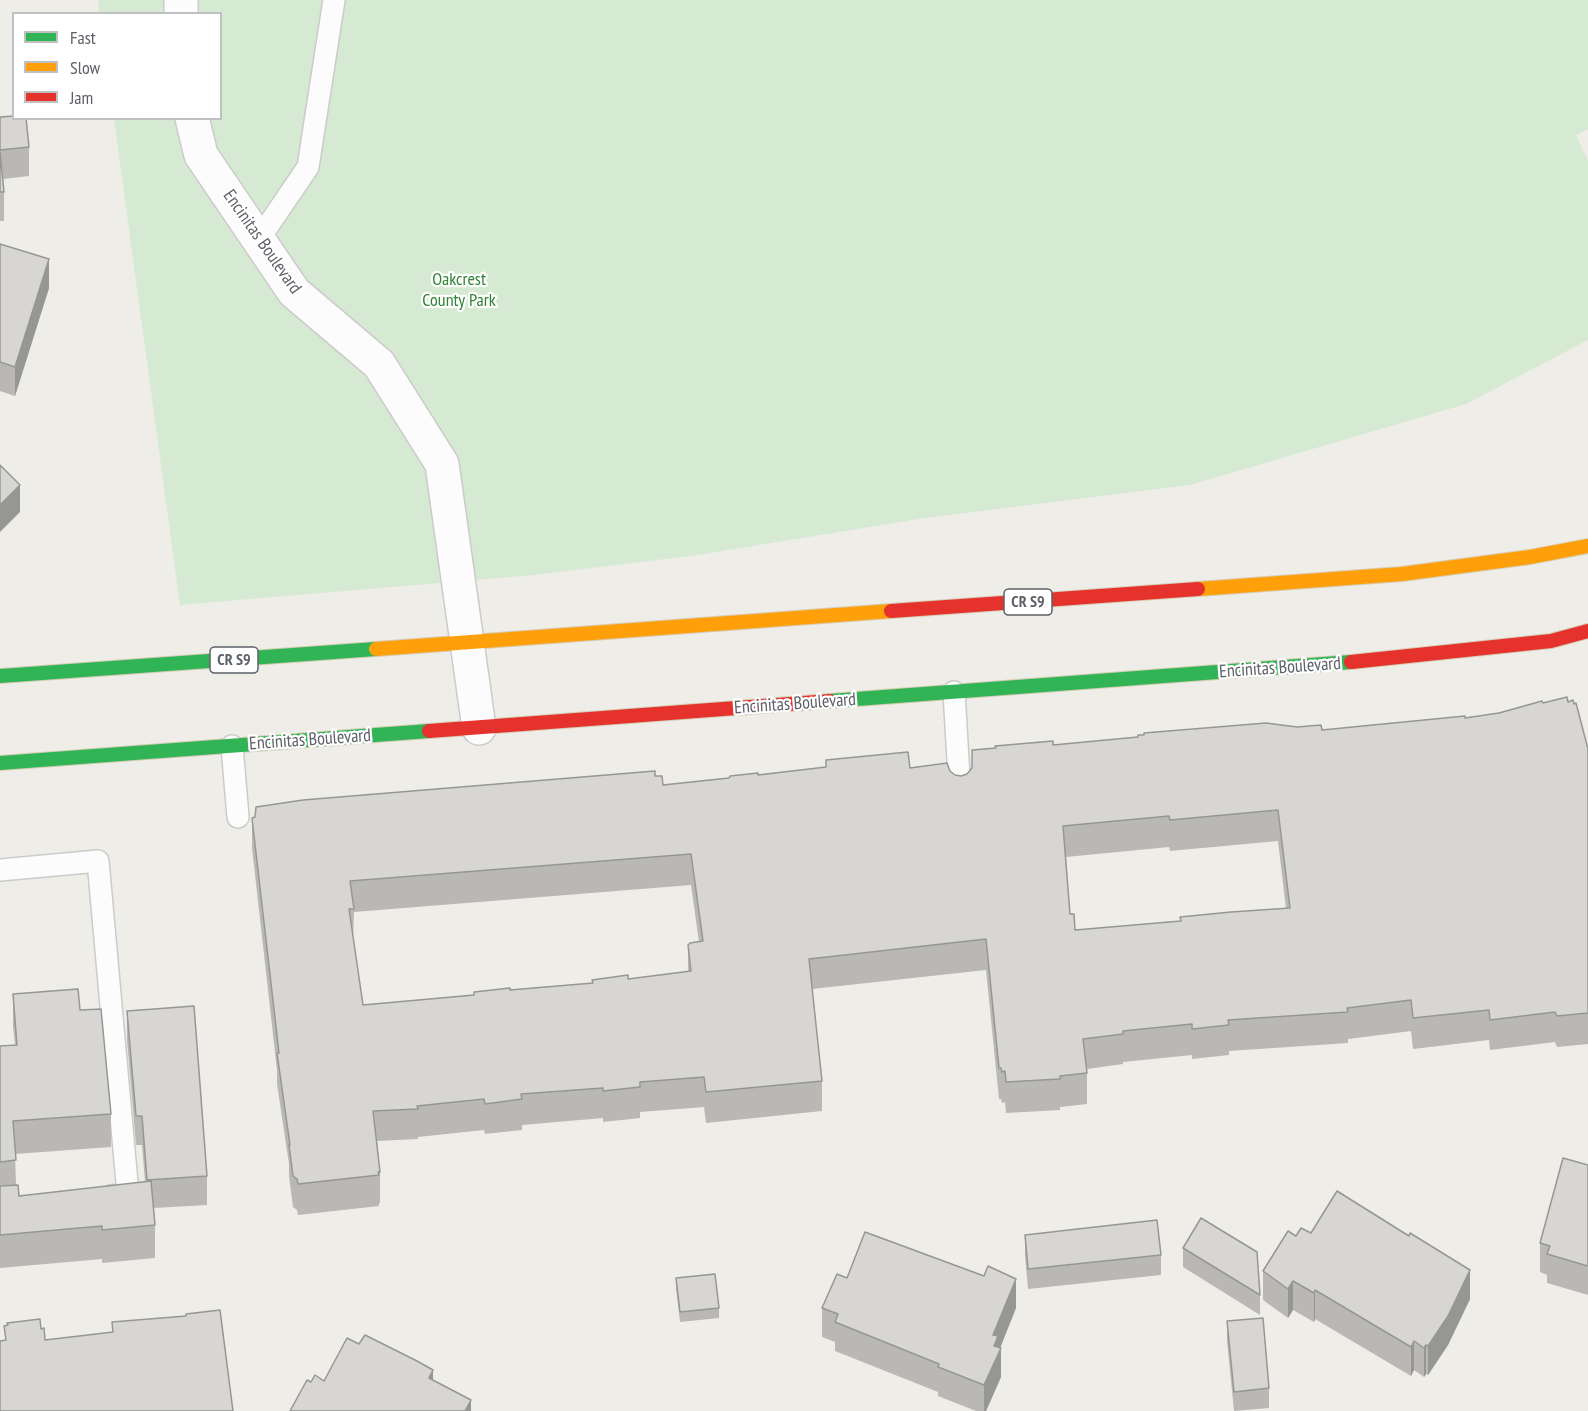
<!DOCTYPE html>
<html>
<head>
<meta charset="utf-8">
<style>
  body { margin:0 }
  #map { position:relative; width:1588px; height:1411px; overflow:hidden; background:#eeede8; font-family:"PT Sans Narrow",sans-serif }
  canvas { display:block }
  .legend { position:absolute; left:12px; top:12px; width:210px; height:108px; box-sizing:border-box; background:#fff; border:2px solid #bec0c2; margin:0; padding:8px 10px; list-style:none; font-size:18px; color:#5d6167 }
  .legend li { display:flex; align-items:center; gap:12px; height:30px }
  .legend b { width:30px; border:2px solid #bec0c2 }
</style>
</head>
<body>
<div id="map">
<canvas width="1588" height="1411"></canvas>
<ul class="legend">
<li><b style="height:8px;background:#30b455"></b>Fast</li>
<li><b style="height:8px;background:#ff9f0a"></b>Slow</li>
<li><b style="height:8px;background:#e5322d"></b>Jam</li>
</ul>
</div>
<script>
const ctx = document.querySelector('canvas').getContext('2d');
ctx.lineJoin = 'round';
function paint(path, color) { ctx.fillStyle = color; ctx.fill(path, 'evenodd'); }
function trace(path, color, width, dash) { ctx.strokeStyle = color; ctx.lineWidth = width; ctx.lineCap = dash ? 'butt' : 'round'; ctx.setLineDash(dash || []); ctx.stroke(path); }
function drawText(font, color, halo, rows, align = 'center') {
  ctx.font = font + ' "PT Sans Narrow",sans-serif'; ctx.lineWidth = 4.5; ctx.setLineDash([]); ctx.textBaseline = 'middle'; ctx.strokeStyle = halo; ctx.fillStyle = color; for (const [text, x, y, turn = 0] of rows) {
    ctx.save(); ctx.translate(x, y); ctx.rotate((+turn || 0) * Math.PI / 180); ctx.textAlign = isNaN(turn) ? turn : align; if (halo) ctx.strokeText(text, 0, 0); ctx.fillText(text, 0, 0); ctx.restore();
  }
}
const green = new Path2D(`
  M 98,0 L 1588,0 L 1588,129 L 1576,135 L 1588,161 L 1588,340 L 1466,404 L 1190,485 L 918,519 L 698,555 L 534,575 L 180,605 L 114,119 L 220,118 L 220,14 L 99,13 Z`);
const lane = new Path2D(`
  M 259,239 L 308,167 L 334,0
  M 954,692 L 960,794
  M 232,746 L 238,817
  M 0,870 L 98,861 L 128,1194 L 111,1196`);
const street = new Path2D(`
  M 181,0 L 181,14
  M 192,118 L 201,155 L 294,292 L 379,364 L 442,464 L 479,728`);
const fast = new Path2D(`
  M 0,676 L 376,649
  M 830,701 L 1351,662
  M 0,763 L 429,731`);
const slow = new Path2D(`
  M 1198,589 L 1402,574 L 1530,557 L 1588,546
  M 376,649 L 891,611`);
const jam = new Path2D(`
  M 891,611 L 1198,589
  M 1351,662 L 1551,641 L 1588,631
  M 429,731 L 830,701`);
const wall = new Path2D(`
  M 0,117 L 29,147 L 29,176 L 3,179 L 4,192 L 4,221 L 0,221 Z
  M 0,244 L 49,288 L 15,396 L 0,391 Z
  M 1568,702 L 1588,749 L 1588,1044 L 1557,1047 L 1555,1042 L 1490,1050 L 1489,1040 L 1413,1049 L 1411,1031 L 1348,1039 L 1348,1043 L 1229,1051 L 1229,1055 L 1192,1059 L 1192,1055 L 1123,1062 L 1123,1064 L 1087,1069 L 1087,1104 L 1060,1107 L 1060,1110 L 1006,1113 L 1005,1102 L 1002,1103 L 1001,1099 L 999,1099 L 986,970 L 812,989 L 822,1081 L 822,1111 L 706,1123 L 704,1107 L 640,1112 L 640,1118 L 603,1122 L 603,1118 L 522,1125 L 522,1130 L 485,1134 L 484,1130 L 418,1137 L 418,1139 L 377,1141 L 380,1172 L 380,1203 L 379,1203 L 379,1206 L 298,1215 L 297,1210 L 293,1207 L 289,1176 L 289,1164 L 277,1084 L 277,1070 L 252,848 L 252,818 L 655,776 L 663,785 L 826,767 L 826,760 L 950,771 L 955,775 L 961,776 L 1053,745 L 1322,730 L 1465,718 L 1499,713 L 1543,703 ZM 1278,841 L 1286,909 L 1180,921 L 1075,930 L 1070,914 L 1066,857 L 1169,847 L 1170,851 ZM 691,885 L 699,942 L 688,945 L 688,972 L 592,983 L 510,990 L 474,995 L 363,1005 L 353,939 L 354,912 Z
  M 13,994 L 80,1010 L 111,1114 L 111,1147 L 15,1154 L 16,1185 L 19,1196 L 145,1182 L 142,1145 L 136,1145 L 127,1040 L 127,1011 L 207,1176 L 207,1205 L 153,1208 L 155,1225 L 155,1258 L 102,1263 L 102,1259 L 0,1268 L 0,1046 L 15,1045 L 13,1027 Z
  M 1588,1165 L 1588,1295 L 1547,1283 L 1547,1275 L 1540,1272 L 1540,1243 Z
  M 1025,1235 L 1161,1255 L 1161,1275 L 1028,1289 L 1025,1255 Z
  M 1296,1236 L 1470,1299 L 1448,1345 L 1428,1375 L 1426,1374 L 1424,1377 L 1414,1370 L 1411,1376 L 1315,1319 L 1314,1322 L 1293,1310 L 1288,1318 L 1263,1300 L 1263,1271 Z
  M 1183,1248 L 1260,1295 L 1260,1315 L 1183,1267 Z
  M 676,1278 L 719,1308 L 719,1318 L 680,1322 L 676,1288 Z
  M 847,1278 L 1016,1308 L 1000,1348 L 1001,1377 L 986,1411 L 976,1411 L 938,1396 L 938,1392 L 835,1351 L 835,1342 L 822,1337 L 822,1308 Z
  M 1227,1321 L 1269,1388 L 1269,1408 L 1234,1411 L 1227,1341 Z`);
const shadedWall = new Path2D(`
  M 49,259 L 49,288 L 15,396 L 15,367 Z
  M 20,485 L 20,512 L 0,532 L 0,505 Z
  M 1470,1270 L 1470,1299 L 1448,1345 L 1428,1375 L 1428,1346 Z
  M 1016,1279 L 1016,1308 L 998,1353 L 1001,1348 L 1001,1377 L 986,1411 L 984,1411 L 984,1385 L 993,1335 Z
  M 1293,1281 L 1293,1310 L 1288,1318 L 1288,1289 Z
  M 1315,1290 L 1315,1319 L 1314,1322 L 1314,1293 Z
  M 1414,1341 L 1414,1370 L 1411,1376 L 1411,1347 Z
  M 1426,1345 L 1426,1374 L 1424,1377 L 1424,1348 Z
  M 433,1370 L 433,1399 L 429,1378 Z
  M 471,1400 L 471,1411 L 465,1411 Z`);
const building = new Path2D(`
  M 14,116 L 14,118 L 26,118 L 29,147 L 0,150 L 0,117 Z
  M 0,152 L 4,192 L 0,192 Z
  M 0,244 L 49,259 L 15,367 L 0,362 Z
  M 0,465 L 20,485 L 0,505 Z
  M 1567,697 L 1568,702 L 1573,700 L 1574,704 L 1576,703 L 1588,749 L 1588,1013 L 1557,1016 L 1555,1012 L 1490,1020 L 1489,1010 L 1413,1018 L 1411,1000 L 1347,1008 L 1348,1012 L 1228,1020 L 1229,1025 L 1192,1029 L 1192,1024 L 1123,1031 L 1123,1034 L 1083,1039 L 1087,1073 L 1060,1076 L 1060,1079 L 1006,1082 L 1005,1071 L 1002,1072 L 1001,1068 L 999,1068 L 986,939 L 809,959 L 822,1081 L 706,1092 L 704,1077 L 640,1082 L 640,1087 L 603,1091 L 603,1088 L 521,1094 L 522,1099 L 485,1104 L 484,1099 L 417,1106 L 418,1109 L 373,1111 L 380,1172 L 378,1172 L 379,1175 L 298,1184 L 297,1179 L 293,1176 L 289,1145 L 290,1145 L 277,1053 L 279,1053 L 252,818 L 255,817 L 256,807 L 303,800 L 655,771 L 655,776 L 662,776 L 663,785 L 729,778 L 730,776 L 758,773 L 758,775 L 826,767 L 826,760 L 908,752 L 910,768 L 947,763 L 950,771 L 955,775 L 961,776 L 967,774 L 972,768 L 972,750 L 996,748 L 995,746 L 1053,741 L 1053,745 L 1138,737 L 1138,735 L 1144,735 L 1144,733 L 1266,723 L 1297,727 L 1321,725 L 1322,730 L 1465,716 L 1465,718 L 1499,713 L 1542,701 L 1543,703 ZM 1278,810 L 1290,908 L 1231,912 L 1180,917 L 1181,921 L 1075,930 L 1074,914 L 1070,914 L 1063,826 L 1169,816 L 1170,820 ZM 691,854 L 703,941 L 690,943 L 688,945 L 691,971 L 628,979 L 628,975 L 592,980 L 593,983 L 510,990 L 510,988 L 474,992 L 474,995 L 363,1005 L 349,909 L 354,909 L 350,881 Z
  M 78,989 L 80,1010 L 101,1009 L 111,1114 L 13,1121 L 16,1160 L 0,1162 L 0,1046 L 17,1045 L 13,994 Z
  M 194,1006 L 207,1176 L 147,1180 L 142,1116 L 136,1116 L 127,1011 Z
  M 1563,1158 L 1588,1165 L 1588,1266 L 1547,1254 L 1550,1246 L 1540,1243 Z
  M 151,1181 L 155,1225 L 102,1230 L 102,1226 L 0,1235 L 0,1186 L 18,1185 L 19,1196 Z
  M 1337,1191 L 1409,1236 L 1410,1233 L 1470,1270 L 1448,1316 L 1428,1346 L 1426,1345 L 1424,1348 L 1414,1341 L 1411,1347 L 1315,1290 L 1314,1293 L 1293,1281 L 1288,1289 L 1263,1271 L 1288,1231 L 1296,1236 L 1301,1228 L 1311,1233 Z
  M 1201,1218 L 1257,1252 L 1260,1295 L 1183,1248 Z
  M 1157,1220 L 1161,1255 L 1028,1269 L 1025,1235 Z
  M 865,1232 L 984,1276 L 988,1266 L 1016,1279 L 993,1335 L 998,1336 L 994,1346 L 1001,1348 L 984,1385 L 938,1367 L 939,1364 L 835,1322 L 838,1314 L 822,1308 L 837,1274 L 847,1278 Z
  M 715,1274 L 719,1308 L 680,1312 L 676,1278 Z
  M 220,1310 L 233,1411 L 0,1411 L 0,1341 L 6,1340 L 4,1326 L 8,1325 L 7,1323 L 40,1319 L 41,1329 L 44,1328 L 45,1340 L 113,1332 L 112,1322 L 186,1316 L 186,1314 Z
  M 1263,1318 L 1269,1388 L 1234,1392 L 1227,1321 Z
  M 365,1335 L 417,1361 L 433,1370 L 429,1378 L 471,1400 L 465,1411 L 290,1411 L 307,1380 L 311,1382 L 315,1375 L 324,1381 L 347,1338 L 359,1344 Z`);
const shields = [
  [1028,602,48],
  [234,660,48]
];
const shieldNames = [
  ["CR S9",1028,602],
  ["CR S9",234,660]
];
const streetNames = [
  ["Encinitas Boulevard",262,242,55],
  ["Encinitas Boulevard",1280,668,-4],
  ["Encinitas Boulevard",795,704,-4],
  ["Encinitas Boulevard",310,740,-4]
];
const parkNames = [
  ["Oakcrest",459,280],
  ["County Park",459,301]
];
paint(green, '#d6ead3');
trace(lane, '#cbcbca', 24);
trace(street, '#cbcbca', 36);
trace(fast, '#d6cdb5', 16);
trace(slow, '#d6cdb5', 16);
trace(jam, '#d6cdb5', 16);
trace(lane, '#fcfcfc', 21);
trace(street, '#fcfcfc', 33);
trace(fast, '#30b455', 14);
trace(slow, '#ff9f0a', 14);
trace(jam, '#e5322d', 14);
paint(wall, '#b9b8b5');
paint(shadedWall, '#969694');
paint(building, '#d7d6d3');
trace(building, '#969694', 1.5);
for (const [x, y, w] of shields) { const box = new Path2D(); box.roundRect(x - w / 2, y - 13, w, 26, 4.5); ctx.fillStyle = '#fff'; ctx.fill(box); trace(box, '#5d6167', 1.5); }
drawText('bold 16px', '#5d6167', null, shieldNames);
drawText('18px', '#5d6167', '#fff', streetNames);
drawText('18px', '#318235', '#fff', parkNames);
</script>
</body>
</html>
